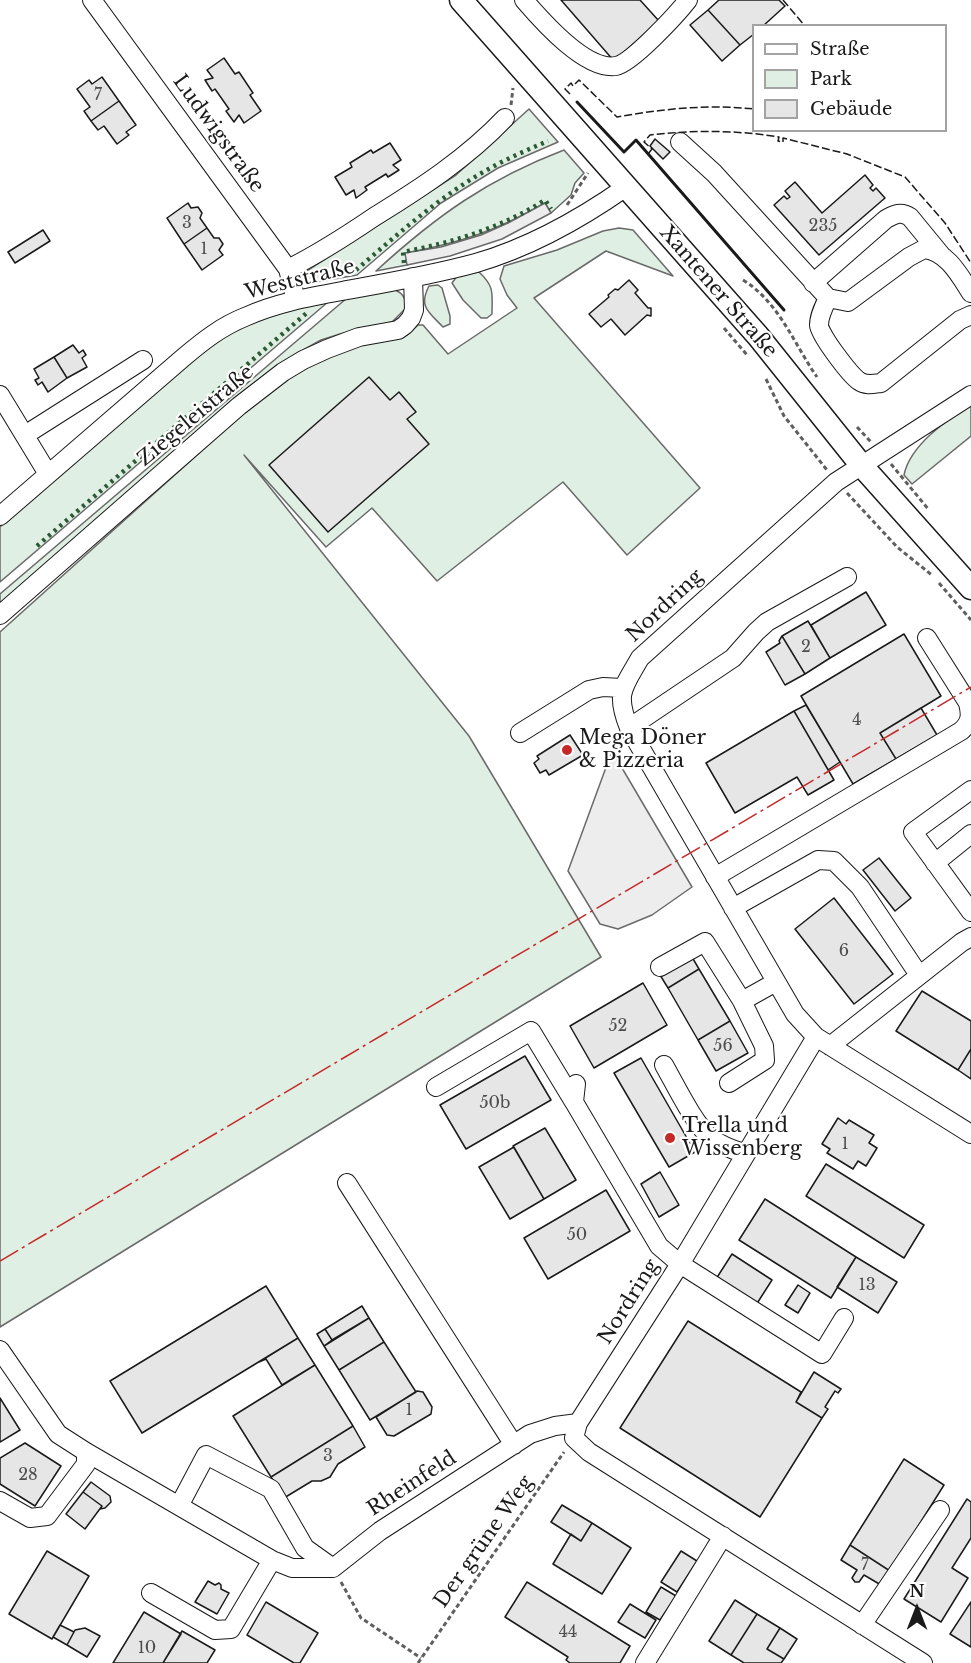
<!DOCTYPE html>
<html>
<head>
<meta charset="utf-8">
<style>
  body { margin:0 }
  #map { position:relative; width:971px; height:1663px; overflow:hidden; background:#fff; font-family:"Libre Baskerville",serif }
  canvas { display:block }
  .legend { position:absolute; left:752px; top:24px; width:195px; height:108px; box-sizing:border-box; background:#fff; border:2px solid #a3a3a3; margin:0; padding:8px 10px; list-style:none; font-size:18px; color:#1a1a1a }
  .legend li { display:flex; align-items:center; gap:12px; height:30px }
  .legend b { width:30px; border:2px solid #a3a3a3 }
  .north { position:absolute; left:887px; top:1579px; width:60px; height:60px; -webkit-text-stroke:4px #fff; paint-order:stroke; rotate:0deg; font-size:16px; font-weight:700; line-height:24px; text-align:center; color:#1a1a1a }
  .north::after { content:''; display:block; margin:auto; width:21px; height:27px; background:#1a1a1a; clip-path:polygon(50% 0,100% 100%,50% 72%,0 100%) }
</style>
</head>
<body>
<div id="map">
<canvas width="971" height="1663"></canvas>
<ul class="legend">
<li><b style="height:8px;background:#fff"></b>Straße</li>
<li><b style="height:16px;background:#e0efe3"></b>Park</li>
<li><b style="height:16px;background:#e6e6e6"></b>Gebäude</li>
</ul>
<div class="north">N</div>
</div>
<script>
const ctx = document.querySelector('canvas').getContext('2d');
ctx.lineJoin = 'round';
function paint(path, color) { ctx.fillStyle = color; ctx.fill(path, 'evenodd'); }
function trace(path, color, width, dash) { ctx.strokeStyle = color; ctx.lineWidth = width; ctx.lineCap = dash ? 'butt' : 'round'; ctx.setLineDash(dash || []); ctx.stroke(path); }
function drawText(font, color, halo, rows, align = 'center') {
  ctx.font = font + ' "Libre Baskerville",serif'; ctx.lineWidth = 4.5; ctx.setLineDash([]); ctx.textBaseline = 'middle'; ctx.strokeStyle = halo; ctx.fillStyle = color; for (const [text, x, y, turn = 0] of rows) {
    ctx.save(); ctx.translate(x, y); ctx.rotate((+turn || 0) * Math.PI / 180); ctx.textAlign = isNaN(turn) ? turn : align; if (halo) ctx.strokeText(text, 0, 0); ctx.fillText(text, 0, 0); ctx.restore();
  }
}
const green = new Path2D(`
  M 529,109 L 558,142 L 498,168 L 441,203 L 357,275 L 311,283 L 305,278 L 305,272 L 456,175 Z
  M 564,150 L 584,173 L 575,183 L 571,195 L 551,213 L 545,203 C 497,231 459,243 406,253 L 407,265 L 376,271 C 436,216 488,179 564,150 Z
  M 619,228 L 633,230 L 673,276 L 606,251 L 534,298 L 700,488 L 627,555 L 563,482 L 437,581 L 372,508 L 326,547 L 244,455 L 469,736 L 601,957 L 0,1327 L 0,632 L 246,411 L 297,370 L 352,347 L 396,339 L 407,335 L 418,325 L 423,325 L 448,354 L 517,308 L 507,295 L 500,279 L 504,266 L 557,250 L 603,231 Z
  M 479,272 C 495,287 492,293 492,314 L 487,318 L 481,318 L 463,300 L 452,283 L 458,275 Z
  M 438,285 L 442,288 L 450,316 L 450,324 L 443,327 C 429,312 418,307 429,286 Z
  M 392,289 C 402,292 406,297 406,308 L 392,322 L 340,334 L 321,340 L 296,354 L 0,610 L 0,594 L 347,298 Z
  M 328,302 L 0,582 L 0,527 L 196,355 L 227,334 L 274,314 Z
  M 971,404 L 971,436 L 912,484 L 904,475 C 910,445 947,420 971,404 Z`);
const parking = new Path2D(`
  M 545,203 L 551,213 L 502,239 L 450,256 L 407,265 L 405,253 L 441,247 L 481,235 L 508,223 Z
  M 612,751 L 692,887 L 652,915 L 618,929 L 600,924 L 568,871 Z`);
const building = new Path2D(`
  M 561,0 L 640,0 L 659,21 L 614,61 Z
  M 719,0 L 779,0 L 785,6 L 763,26 L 754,26 L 754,34 L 740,45 L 708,10 Z
  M 708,10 L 740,45 L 722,61 L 690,25 Z
  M 224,58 L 235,74 L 239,72 L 253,93 L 250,95 L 261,111 L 244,123 L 239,115 L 234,122 L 226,111 L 229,109 L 215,89 L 212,91 L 205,80 L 213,78 L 207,70 Z
  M 102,77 L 119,101 L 91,121 L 84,111 L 90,107 L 77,89 L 89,80 L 92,84 Z
  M 119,101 L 136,125 L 126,132 L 129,135 L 117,144 L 104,126 L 98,130 L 91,121 Z
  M 655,139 L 670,152 L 663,159 L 650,146 Z
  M 390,143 L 401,160 L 393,165 L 399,170 L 388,177 L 386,174 L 365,187 L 367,190 L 356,198 L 354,190 L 346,195 L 335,177 L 352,167 L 350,163 L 371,150 L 373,153 Z
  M 865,175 L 873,185 L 870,188 L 873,191 L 876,188 L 885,198 L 819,255 L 774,205 L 784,196 L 787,199 L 790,197 L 785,191 L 795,182 L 822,213 Z
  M 188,203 L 191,208 L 198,207 L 202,213 L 200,218 L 207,228 L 184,244 L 167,218 Z
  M 207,228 L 214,238 L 219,238 L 223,244 L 219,250 L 223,255 L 202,270 L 184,244 Z
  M 43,230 L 50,241 L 15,263 L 8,252 Z
  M 629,280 L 638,290 L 635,293 L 648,308 L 651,308 L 651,316 L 647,315 L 625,335 L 611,319 L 601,327 L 589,314 L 609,297 L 608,295 L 615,289 L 618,290 Z
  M 73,345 L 79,353 L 83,350 L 86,355 L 82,358 L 87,367 L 67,378 L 54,357 Z
  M 54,357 L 67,378 L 48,392 L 42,382 L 38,385 L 35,380 L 39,378 L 34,369 Z
  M 369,377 L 390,400 L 399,392 L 416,412 L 407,419 L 429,444 L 328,532 L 269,465 Z
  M 866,592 L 886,625 L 830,658 L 811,625 Z
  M 808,621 L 830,658 L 805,674 L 782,636 Z
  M 904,634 L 941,696 L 880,733 L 896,759 L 853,784 L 801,696 Z
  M 782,636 L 805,674 L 785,685 L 766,652 L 780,643 L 779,641 Z
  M 806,705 L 840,762 L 828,770 L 794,711 Z
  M 921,708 L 937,735 L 896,759 L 880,733 Z
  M 794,711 L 834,780 L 808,795 L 797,777 L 735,813 L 706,763 Z
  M 570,735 L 583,755 L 549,775 L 546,770 L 540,773 L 534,763 L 539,759 L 537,756 Z
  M 879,858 L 911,898 L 895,911 L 863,870 Z
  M 834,898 L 893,974 L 854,1004 L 795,929 Z
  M 692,957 L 699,969 L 668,988 L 660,975 Z
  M 699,969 L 730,1021 L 698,1040 L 668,988 Z
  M 643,983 L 667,1025 L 594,1068 L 570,1026 Z
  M 922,991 L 971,1021 L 971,1049 L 958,1070 L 896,1031 Z
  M 730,1021 L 748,1053 L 716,1071 L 698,1040 Z
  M 971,1049 L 971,1079 L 958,1070 Z
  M 525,1056 L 551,1100 L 466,1149 L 440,1105 Z
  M 641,1058 L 695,1152 L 669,1167 L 614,1073 Z
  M 838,1118 L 846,1124 L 849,1120 L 874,1135 L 869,1143 L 877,1148 L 866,1166 L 858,1161 L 853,1169 L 827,1153 L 830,1149 L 822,1144 Z
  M 545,1128 L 576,1180 L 544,1199 L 513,1146 Z
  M 514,1147 L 544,1199 L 510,1219 L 479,1167 Z
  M 826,1164 L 924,1225 L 904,1258 L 806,1196 Z
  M 660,1172 L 679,1205 L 659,1217 L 641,1184 Z
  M 606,1190 L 630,1231 L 548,1279 L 524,1238 Z
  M 765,1199 L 856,1257 L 831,1298 L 739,1240 Z
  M 732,1254 L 772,1280 L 756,1305 L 716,1279 Z
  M 856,1257 L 897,1282 L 878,1313 L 837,1287 Z
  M 798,1285 L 810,1293 L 798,1313 L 785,1305 Z
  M 266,1286 L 298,1338 L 142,1433 L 110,1381 Z
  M 362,1306 L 369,1318 L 332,1340 L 325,1329 Z
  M 369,1318 L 384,1342 L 339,1370 L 324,1346 Z
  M 688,1321 L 801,1392 L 796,1402 L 822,1418 L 760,1517 L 620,1428 Z
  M 325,1329 L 332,1340 L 324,1346 L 317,1334 Z
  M 298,1338 L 315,1365 L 282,1385 L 266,1359 L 259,1362 Z
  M 384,1342 L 416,1392 L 370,1420 L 339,1370 Z
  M 315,1365 L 353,1426 L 271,1477 L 233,1416 Z
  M 814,1372 L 841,1389 L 838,1393 L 835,1391 L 825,1407 L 828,1409 L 822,1418 L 796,1402 Z
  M 417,1391 L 423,1392 L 432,1407 L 431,1414 L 394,1436 L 387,1435 L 376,1417 Z
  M 0,1398 L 20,1430 L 0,1442 Z
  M 353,1426 L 365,1447 L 338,1464 L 330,1477 L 321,1481 L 312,1481 L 284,1498 L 271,1477 Z
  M 25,1443 L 61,1466 L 35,1506 L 0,1484 L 0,1458 Z
  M 904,1459 L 944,1485 L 890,1571 L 850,1545 Z
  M 91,1482 L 110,1496 L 111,1502 L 105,1508 L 100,1509 L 102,1506 L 83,1492 Z
  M 83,1492 L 102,1506 L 85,1529 L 66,1514 Z
  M 967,1499 L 971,1502 L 971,1538 L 952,1568 L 968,1578 L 941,1622 L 904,1599 Z
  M 562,1505 L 592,1523 L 581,1541 L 551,1522 Z
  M 592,1523 L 631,1548 L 602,1594 L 553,1564 L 571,1534 L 581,1541 Z
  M 850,1545 L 890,1571 L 881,1585 L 864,1575 L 859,1582 L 855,1582 L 852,1578 L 857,1570 L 841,1560 Z
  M 47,1551 L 89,1576 L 52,1639 L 9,1614 Z
  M 681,1551 L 697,1561 L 677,1592 L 661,1582 Z
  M 208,1581 L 215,1585 L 219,1583 L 221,1585 L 221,1589 L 229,1593 L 217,1614 L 195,1602 Z
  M 527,1582 L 630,1646 L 620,1663 L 570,1663 L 566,1660 L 568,1657 L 505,1617 Z
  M 661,1587 L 676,1596 L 660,1620 L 646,1612 Z
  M 735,1600 L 757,1614 L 731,1655 L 709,1641 Z
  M 266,1602 L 318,1633 L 300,1663 L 294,1663 L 247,1635 Z
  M 971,1602 L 971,1647 L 950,1634 Z
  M 630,1604 L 656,1620 L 645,1638 L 618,1622 Z
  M 144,1612 L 181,1634 L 163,1663 L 113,1663 Z
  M 757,1614 L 780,1628 L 767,1649 L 784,1659 L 781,1663 L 744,1663 L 731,1655 Z
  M 60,1625 L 74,1632 L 67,1645 L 53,1637 Z
  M 85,1628 L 100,1636 L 87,1657 L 67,1645 L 75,1630 Z
  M 780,1628 L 797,1639 L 784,1659 L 767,1649 Z
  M 182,1631 L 215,1650 L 207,1663 L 163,1663 Z`);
const path = new Path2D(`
  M 511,105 L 513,88
  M 567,205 L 588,173
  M 743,280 C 779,302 794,344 817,377
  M 724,328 L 747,355
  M 766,379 L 784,416 L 827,470
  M 857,427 L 871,442
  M 891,464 L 929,510
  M 847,493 L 897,547 L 933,576
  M 939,583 L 971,620
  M 341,1582 L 361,1618 L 421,1658
  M 418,1663 L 564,1452`);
const minor = new Path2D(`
  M 92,0 L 288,269 L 296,300
  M 524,0 C 542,21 586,71 616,66 C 632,63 677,14 688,0
  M 680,142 L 714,173 L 828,298 L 848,302 L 909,257 L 924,249 C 947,251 960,276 971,293
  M 288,269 C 318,254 346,236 374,217 C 421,188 467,158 505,118
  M 813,283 L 886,219 C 895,214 901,211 910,217 L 942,256
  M 828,298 C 824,306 819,316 819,325 C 819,334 850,375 859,381 C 866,386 873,384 881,383 L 960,320 L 971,315
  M 0,395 L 48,474
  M 971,395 L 836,482 L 640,658 C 623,688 615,693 629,728 L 795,1014 L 816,1037 L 971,1134
  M 25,435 L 143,360
  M 0,516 L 184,357 C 203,341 222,326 245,317 C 276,303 309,297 342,291 C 386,283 432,275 476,263 C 531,247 579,220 626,187
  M 0,615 L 239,406 L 283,372 L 303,360 L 327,349 L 359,337 L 398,330 L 405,325 L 411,318 L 414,310 L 413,277
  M 629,728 L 733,658 L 756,632 L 767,622 L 847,577
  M 520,733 L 589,690 L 603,687 L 622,688
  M 971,790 L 913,832 L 971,912
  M 935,863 L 971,834
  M 715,877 L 961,731 C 971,722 971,715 968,703 L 927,638
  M 733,908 L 818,860 L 834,861 L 860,887 L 919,975
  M 660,967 L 705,942 L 742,1001 L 776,982
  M 816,1037 L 680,1264 L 578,1423 L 574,1438 L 589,1452 L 923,1663
  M 830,1046 L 962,942 L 971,937
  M 664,1065 C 676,1086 694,1124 711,1138 C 721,1146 734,1150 746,1154
  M 729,1083 L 765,1060 L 764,1046 L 742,1001
  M 576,1084 L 574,1102 L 659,1246 L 680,1264 L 822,1354 L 844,1318
  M 436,1087 L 531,1031 L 574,1102
  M 347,1183 L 514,1445
  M 0,1350 L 58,1434 L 86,1452 L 272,1560 L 292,1568 L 333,1568 L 380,1531 L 530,1434 L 555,1426 L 578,1423
  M 0,1501 L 30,1518 L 47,1516 L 86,1464 L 86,1452
  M 179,1506 L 206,1455 L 271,1489 L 305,1548 L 333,1568
  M 151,1593 L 215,1630 L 231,1629 L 272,1560
  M 862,1625 L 940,1510
  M 645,1663 L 723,1536`);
const major = new Path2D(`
  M 461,0 L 758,336 L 862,466 L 971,588`);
const hedge = new Path2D(`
  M 404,263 L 403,252 C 454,242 501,228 545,200 L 551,209
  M 356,270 C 397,235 438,198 485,171 C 506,159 527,150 548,141
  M 37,546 L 309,311`);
const fence = new Path2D(`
  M 783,0 L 805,26
  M 570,94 L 565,89 L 571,83 L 573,86 L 579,80 L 617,117 C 662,109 707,104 754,109
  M 648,154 L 652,149 L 644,142 L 650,135 C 693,130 736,130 779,137 L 778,141 L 783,142 L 783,138 L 847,154 L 905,177 L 945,223 L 971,263`);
const wall = new Path2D(`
  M 577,102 L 624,152 L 636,140 L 784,310`);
const power = new Path2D(`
  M 0,1261 L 971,687`);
const markers = [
  [567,750,6,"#c62828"],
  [670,1138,6,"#c62828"]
];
const numberNames = [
  ["7",98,95],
  ["3",187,223],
  ["235",823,226],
  ["1",204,249],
  ["2",806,647],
  ["4",857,720],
  ["6",844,951],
  ["52",618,1026],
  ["56",723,1046],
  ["50b",495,1103],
  ["1",845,1144],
  ["50",577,1235],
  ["13",867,1285],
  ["1",409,1410],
  ["3",328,1456],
  ["28",28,1475],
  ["7",865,1565],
  ["44",568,1632],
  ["10",147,1648]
];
const streetNames = [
  ["Ludwigstraße",218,134,54],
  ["Weststraße",300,280,-14],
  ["Xantener Straße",718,292,49],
  ["Ziegeleistraße",196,416,-40],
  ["Nordring",665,606,-43],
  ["Nordring",629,1302,-58],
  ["Rheinfeld",412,1484,-33],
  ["Der grüne Weg",484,1542,-55]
];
const poiNames = [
  ["Mega Döner",579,738],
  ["& Pizzeria",579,761],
  ["Trella und",682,1126],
  ["Wissenberg",682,1149]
];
paint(green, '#e0efe3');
trace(green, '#6a6a6a', 1.5);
paint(parking, '#ededed');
trace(parking, '#6a6a6a', 1.5);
paint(building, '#e6e6e6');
trace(building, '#1a1a1a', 1.5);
trace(minor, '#1a1a1a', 20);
trace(major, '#1a1a1a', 25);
trace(path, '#5f5f5f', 3, [4.5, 3]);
trace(minor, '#fff', 18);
trace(major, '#fff', 22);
trace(hedge, '#2b5a34', 4.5, [3, 4.5]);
trace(fence, '#1a1a1a', 1.5, [8, 3]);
trace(wall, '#1a1a1a', 3);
trace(power, '#c62828', 1.5, [21, 4.5, 3, 4.5]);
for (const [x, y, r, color] of markers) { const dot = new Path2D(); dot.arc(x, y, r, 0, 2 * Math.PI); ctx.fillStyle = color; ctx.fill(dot); trace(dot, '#fff', 2); }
drawText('16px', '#4d4d4d', null, numberNames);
drawText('20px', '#1a1a1a', '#fff', streetNames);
drawText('20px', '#1a1a1a', '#fff', poiNames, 'left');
</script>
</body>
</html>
